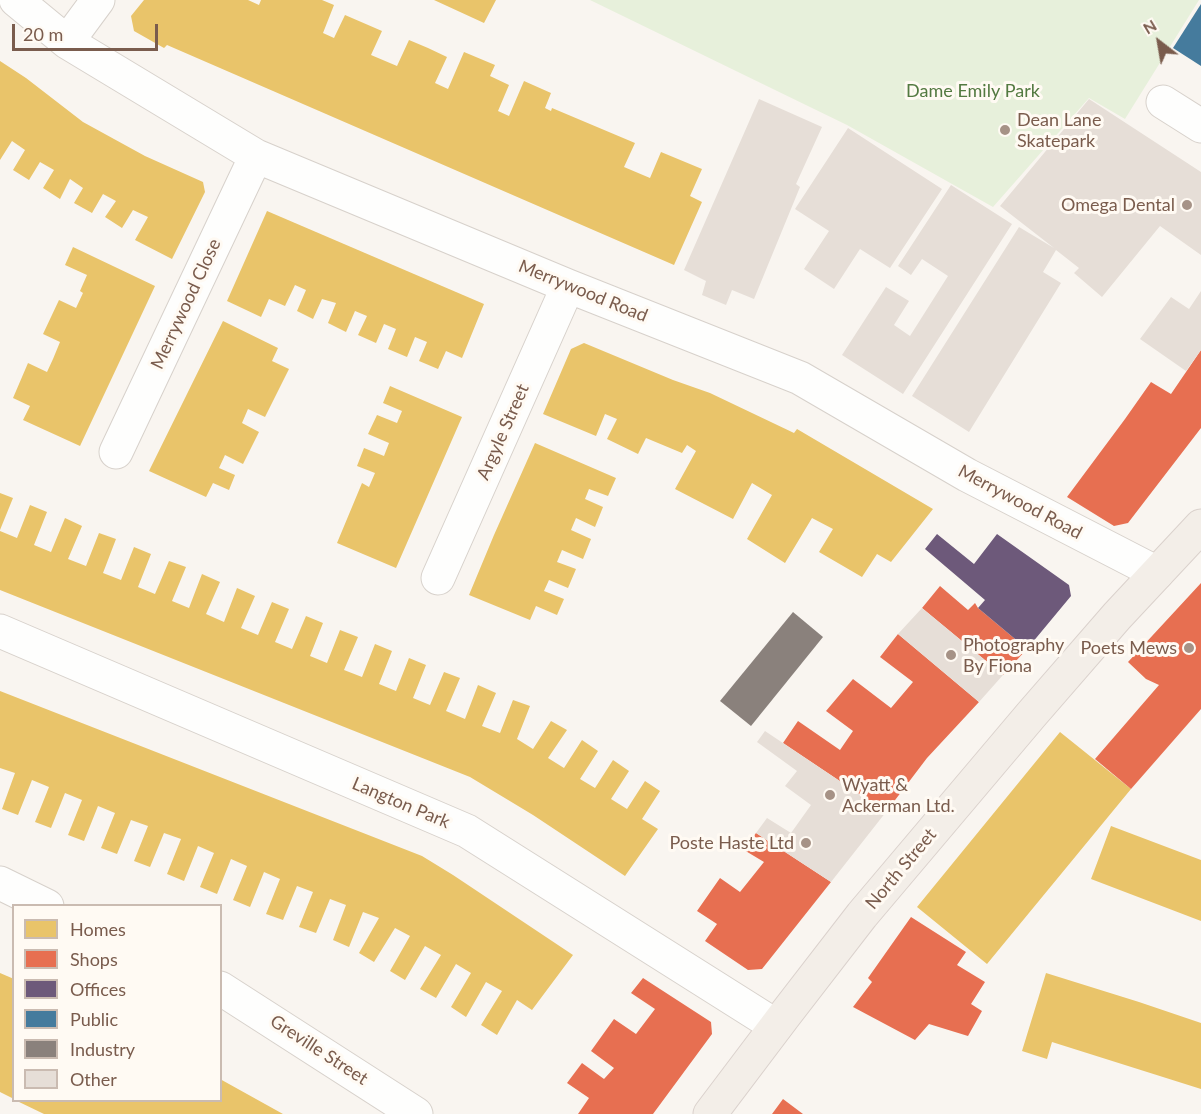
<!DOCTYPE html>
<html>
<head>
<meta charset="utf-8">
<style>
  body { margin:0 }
  #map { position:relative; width:1201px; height:1114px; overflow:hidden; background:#f9f5f0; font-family:Lato,sans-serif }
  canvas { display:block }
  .legend { position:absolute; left:12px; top:904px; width:210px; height:198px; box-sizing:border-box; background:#fffaf3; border:2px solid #cabbb1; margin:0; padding:8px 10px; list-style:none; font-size:18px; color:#7a5c4d }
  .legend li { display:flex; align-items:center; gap:12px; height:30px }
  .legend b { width:30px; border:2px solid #cabbb1 }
  .north { position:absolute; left:1129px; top:12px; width:60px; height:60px; -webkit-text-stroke:4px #fffaf3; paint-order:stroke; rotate:329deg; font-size:16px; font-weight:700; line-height:24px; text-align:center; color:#7a5c4d }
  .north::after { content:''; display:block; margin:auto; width:21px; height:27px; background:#7a5c4d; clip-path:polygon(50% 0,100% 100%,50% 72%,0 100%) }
  .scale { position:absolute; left:12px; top:24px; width:146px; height:27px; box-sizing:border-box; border:3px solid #7a5c4d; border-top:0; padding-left:8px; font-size:18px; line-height:21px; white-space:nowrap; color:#7a5c4d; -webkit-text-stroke:4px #fffaf3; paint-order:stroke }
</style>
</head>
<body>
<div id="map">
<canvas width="1201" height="1114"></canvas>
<ul class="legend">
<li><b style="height:16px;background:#e9c46a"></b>Homes</li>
<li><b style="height:16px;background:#e76f51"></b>Shops</li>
<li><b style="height:16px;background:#6d597a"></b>Offices</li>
<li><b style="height:16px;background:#457b9d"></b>Public</li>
<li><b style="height:16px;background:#8a817c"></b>Industry</li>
<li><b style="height:16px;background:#e6ded7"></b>Other</li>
</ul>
<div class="north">N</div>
<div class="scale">20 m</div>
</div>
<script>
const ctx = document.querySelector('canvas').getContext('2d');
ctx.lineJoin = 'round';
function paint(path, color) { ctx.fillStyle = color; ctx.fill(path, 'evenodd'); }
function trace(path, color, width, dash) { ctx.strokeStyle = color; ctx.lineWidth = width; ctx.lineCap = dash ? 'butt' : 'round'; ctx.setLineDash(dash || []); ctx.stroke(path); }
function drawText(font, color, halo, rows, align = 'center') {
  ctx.font = font + ' Lato,sans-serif'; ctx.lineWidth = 6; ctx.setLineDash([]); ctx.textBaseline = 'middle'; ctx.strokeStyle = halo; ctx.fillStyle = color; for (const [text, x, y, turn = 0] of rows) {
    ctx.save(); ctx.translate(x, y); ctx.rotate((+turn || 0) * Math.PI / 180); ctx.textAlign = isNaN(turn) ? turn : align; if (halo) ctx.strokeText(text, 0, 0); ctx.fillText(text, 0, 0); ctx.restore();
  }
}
const green = new Path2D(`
  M 590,0 L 1199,0 L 1125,119 L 1089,98 L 993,207 L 847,125 Z`);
const homes = new Path2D(`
  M 144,0 L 248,0 L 259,5 L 261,0 L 322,0 L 334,5 L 323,33 L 334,38 L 345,15 L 382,31 L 371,55 L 397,66 L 409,40 L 428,48 L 447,57 L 435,83 L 448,89 L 464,52 L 495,65 L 490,76 L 509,85 L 498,111 L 509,116 L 524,81 L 551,93 L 545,108 L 551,111 L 552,108 L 635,143 L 624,167 L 650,178 L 661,152 L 702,169 L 690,196 L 702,202 L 674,265 L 167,45 L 164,48 L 134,31 L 131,16 Z
  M 434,0 L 496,0 L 484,23 Z
  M 0,61 L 26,78 L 83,122 L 145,156 L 203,182 L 205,192 L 172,259 L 135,240 L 148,217 L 133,210 L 122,228 L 105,217 L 116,201 L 103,194 L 92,213 L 74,203 L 83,188 L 70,179 L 60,199 L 43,188 L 54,170 L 40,162 L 29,180 L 13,170 L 25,150 L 12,141 L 0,160 Z
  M 267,211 L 484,304 L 462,358 L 446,351 L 438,369 L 419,361 L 427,342 L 415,337 L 407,357 L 388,349 L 396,329 L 384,324 L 376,343 L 358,335 L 367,316 L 355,311 L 346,332 L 328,323 L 336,303 L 322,299 L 313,319 L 297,311 L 306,290 L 295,285 L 285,306 L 269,299 L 261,317 L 227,301 Z
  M 73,247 L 155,286 L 80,446 L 23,420 L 30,406 L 13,398 L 28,363 L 47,372 L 53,359 L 60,342 L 43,334 L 59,300 L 76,308 L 83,293 L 80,291 L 87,275 L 65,265 Z
  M 223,321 L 278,348 L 272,361 L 289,369 L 265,417 L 248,409 L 242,423 L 259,432 L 243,464 L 225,455 L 219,468 L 235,475 L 229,490 L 213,483 L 206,497 L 149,471 Z
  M 584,343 L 673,380 L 710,393 L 794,433 L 797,429 L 933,509 L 891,562 L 877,554 L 862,577 L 819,552 L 833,529 L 812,518 L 785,563 L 747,539 L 772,495 L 752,483 L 733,519 L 675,489 L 696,451 L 687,445 L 682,453 L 646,438 L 638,454 L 607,439 L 617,419 L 605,414 L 596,436 L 543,414 L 571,349 Z
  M 390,386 L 462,417 L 396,568 L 337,543 L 362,483 L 369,487 L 375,473 L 357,466 L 364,448 L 384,456 L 389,443 L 368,434 L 377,415 L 397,423 L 402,411 L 383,403 Z
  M 535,443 L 616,478 L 608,496 L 589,489 L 585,499 L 603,507 L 595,527 L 576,518 L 571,530 L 591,539 L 583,559 L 562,550 L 557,562 L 576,569 L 568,588 L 549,580 L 544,591 L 564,599 L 557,615 L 536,606 L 530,620 L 469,595 L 494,535 Z
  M 0,493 L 13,498 L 0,530 Z
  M 30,505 L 47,512 L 34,545 L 51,552 L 65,518 L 82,526 L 68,559 L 86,566 L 99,533 L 116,539 L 103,573 L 121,580 L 134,547 L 151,554 L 138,587 L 155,594 L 169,561 L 186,567 L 172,601 L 189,608 L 202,574 L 220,582 L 206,614 L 224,622 L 237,588 L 255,596 L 241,628 L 258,635 L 272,602 L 289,609 L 275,642 L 292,649 L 306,616 L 323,623 L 310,656 L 327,663 L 340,630 L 358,637 L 344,670 L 362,677 L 375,644 L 392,651 L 379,684 L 396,691 L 409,658 L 426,665 L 413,698 L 430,705 L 444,672 L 460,678 L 446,711 L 465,719 L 478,685 L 496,693 L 482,726 L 500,733 L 513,700 L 530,706 L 517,739 L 533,749 L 551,721 L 567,730 L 548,758 L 564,768 L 582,740 L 598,751 L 580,779 L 595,788 L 613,760 L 629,771 L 611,799 L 627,809 L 645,781 L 660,791 L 642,819 L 658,829 L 625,876 L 533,815 L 470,777 L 0,590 L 0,531 L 17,538 Z
  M 0,691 L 422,856 L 453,875 L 573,955 L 532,1010 L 517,1000 L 497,1035 L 481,1025 L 502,991 L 486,982 L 466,1017 L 451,1007 L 471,973 L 456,964 L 436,998 L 420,989 L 441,955 L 425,946 L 405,980 L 390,971 L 410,936 L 395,928 L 374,962 L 359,953 L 379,918 L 363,912 L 349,947 L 333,940 L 346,905 L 330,899 L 316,933 L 299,927 L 313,892 L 297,886 L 283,920 L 266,914 L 280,879 L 264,872 L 250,907 L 233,900 L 247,866 L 231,859 L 217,894 L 200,887 L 214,853 L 198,846 L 184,881 L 167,874 L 181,839 L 164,833 L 150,867 L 134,861 L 148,826 L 131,820 L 117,854 L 101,848 L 115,813 L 98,806 L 84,841 L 68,835 L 82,800 L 65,793 L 51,828 L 35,822 L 49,787 L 32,780 L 18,815 L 2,809 L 15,773 L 0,768 Z
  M 1060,732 L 1131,789 L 987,964 L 917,907 Z
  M 1111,826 L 1201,860 L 1201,921 L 1091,879 Z
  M 0,973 L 14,979 L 14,1099 L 0,1092 Z
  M 1046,973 L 1139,1002 L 1201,1023 L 1201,1089 L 1052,1042 L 1047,1059 L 1022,1051 Z
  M 220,1079 L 283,1114 L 44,1114 L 17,1101 L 220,1101 Z`);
const shops = new Path2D(`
  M 1201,350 L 1201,428 L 1128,523 L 1114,526 L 1067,497 L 1125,419 L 1151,382 L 1171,394 Z
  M 1201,583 L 1201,709 L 1131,789 L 1095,759 L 1159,685 L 1146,679 L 1128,662 Z
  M 940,586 L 968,610 L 975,603 L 978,608 L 1027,649 L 1003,675 L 922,608 Z
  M 898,634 L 979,702 L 927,758 L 886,812 L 783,743 L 798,721 L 840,750 L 853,731 L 826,711 L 853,679 L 891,708 L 913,682 L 880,657 Z
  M 756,833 L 831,882 L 762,969 L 748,970 L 705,941 L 717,924 L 697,911 L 720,878 L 740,892 L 764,862 L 744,850 Z
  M 911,917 L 966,952 L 957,965 L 985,982 L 971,1004 L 982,1011 L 968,1036 L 929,1024 L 915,1040 L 853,1007 L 872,982 L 868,978 Z
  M 643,978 L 711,1022 L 712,1034 L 653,1114 L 578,1114 L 589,1098 L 567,1083 L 582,1063 L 604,1079 L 614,1068 L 591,1051 L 614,1019 L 636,1034 L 655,1009 L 631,993 Z
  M 783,1099 L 803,1114 L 772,1114 Z`);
const offices = new Path2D(`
  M 937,534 L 974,564 L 997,534 L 1069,585 L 1071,596 L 1027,649 L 978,608 L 985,600 L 925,549 Z`);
const public = new Path2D(`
  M 1201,4 L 1201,66 L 1173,48 Z`);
const industry = new Path2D(`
  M 793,612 L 823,637 L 751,726 L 720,701 Z`);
const building = new Path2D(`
  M 759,99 L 822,127 L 796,184 L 800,187 L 754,299 L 732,290 L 726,305 L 702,295 L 706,281 L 684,270 Z
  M 1089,99 L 1201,172 L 1201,255 L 1160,226 L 1102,297 L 1074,273 L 1079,268 L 1056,250 L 1043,272 L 1061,283 L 969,432 L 912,396 L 1019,227 L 1054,248 L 1000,206 Z
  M 848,128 L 942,189 L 890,268 L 860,249 L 834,289 L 804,269 L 829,231 L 795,209 Z
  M 951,185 L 1012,224 L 903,394 L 842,355 L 886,287 L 909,301 L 894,325 L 910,336 L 948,276 L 922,259 L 911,275 L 898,266 Z
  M 1201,291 L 1201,350 L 1186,371 L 1140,339 L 1171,297 L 1189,309 Z
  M 922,608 L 1003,675 L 979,702 L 898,634 Z
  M 765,731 L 886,812 L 831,882 L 756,833 L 767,818 L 791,833 L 811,805 L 785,786 L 797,771 L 757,742 Z`);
const minor = new Path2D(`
  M 16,0 L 67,42 L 256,156 L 568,286 L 800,378 L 967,475 L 1157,573
  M 67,42 L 98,0
  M 1163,102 L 1201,126
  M 116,452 L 256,156
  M 438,578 L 568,286
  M 0,631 L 467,831 L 776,1026
  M 0,883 L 47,906
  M 220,988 L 416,1114`);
const major = new Path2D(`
  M 710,1114 L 784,1016 L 862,915 L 1031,715 L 1117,616 L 1201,526`);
const markers = [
  [1005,130,6,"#a69286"],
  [1187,205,6,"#a69286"],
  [1189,648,6,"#a69286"],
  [951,655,6,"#a69286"],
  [830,795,6,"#a69286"],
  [806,843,6,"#a69286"]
];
const parkNames = [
  ["Dame Emily Park",973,91]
];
const poiNames = [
  ["Dean Lane",1017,120],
  ["Skatepark",1017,141],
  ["Omega Dental",1175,205,"right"],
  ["Photography",963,645],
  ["By Fiona",963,666],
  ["Poets Mews",1177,648,"right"],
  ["Wyatt &",842,785],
  ["Ackerman Ltd.",842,806],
  ["Poste Haste Ltd",794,843,"right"]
];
const streetNames = [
  ["Merrywood Road",583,291,22],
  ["Merrywood Close",186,304,-65],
  ["Argyle Street",503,432,-66],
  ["Merrywood Road",1020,502,28],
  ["Langton Park",401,803,23],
  ["North Street",901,869,-50],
  ["Greville Street",319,1050,33]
];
paint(green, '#e7f0db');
paint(homes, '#e9c46a');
paint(shops, '#e76f51');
paint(offices, '#6d597a');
paint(public, '#457b9d');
paint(industry, '#8a817c');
paint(building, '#e6ded7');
trace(minor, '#d7d1cb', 35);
trace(major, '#dad1cc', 35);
trace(minor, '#fefefd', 33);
trace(major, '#f3eee8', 33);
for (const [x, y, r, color] of markers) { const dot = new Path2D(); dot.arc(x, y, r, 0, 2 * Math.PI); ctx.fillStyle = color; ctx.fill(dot); trace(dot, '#fffaf3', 2); }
drawText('18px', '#537a41', '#fffaf3', parkNames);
drawText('18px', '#7a5c4d', '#fffaf3', poiNames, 'left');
drawText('18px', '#7a5c4d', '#fffaf3', streetNames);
</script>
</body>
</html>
